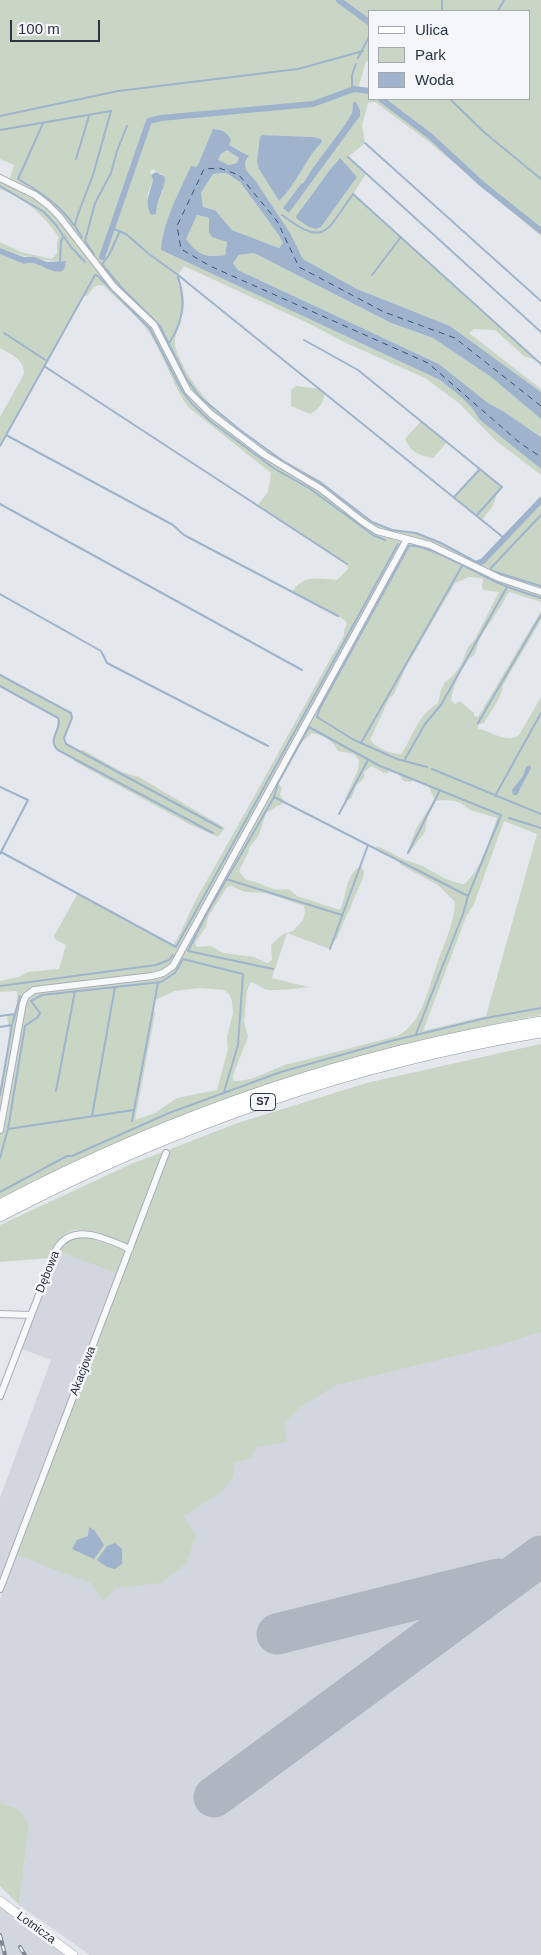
<!DOCTYPE html>
<html>
<head>
<meta charset="utf-8">
<style>
  body { margin:0 }
  #map { position:relative; width:541px; height:1955px; overflow:hidden; background:#e4e7ec; font-family:Arial,sans-serif }
  canvas { display:block }
  .legend { position:absolute; left:368px; top:10px; width:162px; height:90px; box-sizing:border-box; background:#f4f6f9; border:1px solid #a4a8b1; margin:0; padding:6px 9px; list-style:none; font-size:15px; color:#2b3445 }
  .legend li { display:flex; align-items:center; gap:10px; height:25px }
  .legend b { width:25px; border:1px solid #a4a8b1 }
  .scale { position:absolute; left:10px; top:20px; width:90px; height:22px; box-sizing:border-box; border:2px solid #2b3445; border-top:0; padding-left:6px; font-size:15px; line-height:18px; white-space:nowrap; color:#2b3445; -webkit-text-stroke:4px #f4f6f9; paint-order:stroke }
</style>
</head>
<body>
<div id="map">
<canvas width="541" height="1955"></canvas>
<ul class="legend">
<li><b style="height:6px;background:#fff"></b>Ulica</li>
<li><b style="height:14px;background:#c9d6c5"></b>Park</li>
<li><b style="height:14px;background:#9fb4cc"></b>Woda</li>
</ul>
<div class="scale">100 m</div>
</div>
<script>
const ctx = document.querySelector('canvas').getContext('2d');
ctx.lineJoin = 'round';
function paint(path, color) { ctx.fillStyle = color; ctx.fill(path, 'evenodd'); }
function trace(path, color, width, dash) { ctx.strokeStyle = color; ctx.lineWidth = width; ctx.lineCap = dash ? 'butt' : 'round'; ctx.setLineDash(dash || []); ctx.stroke(path); }
function drawText(font, color, halo, rows, align = 'center') {
  ctx.font = font + ' Arial,sans-serif'; ctx.lineWidth = 5; ctx.setLineDash([]); ctx.textBaseline = 'middle'; ctx.strokeStyle = halo; ctx.fillStyle = color; for (const [text, x, y, turn = 0] of rows) {
    ctx.save(); ctx.translate(x, y); ctx.rotate((+turn || 0) * Math.PI / 180); ctx.textAlign = isNaN(turn) ? turn : align; if (halo) ctx.strokeText(text, 0, 0); ctx.fillText(text, 0, 0); ctx.restore();
  }
}
const built = new Path2D(`
  M 541,1044 L 541,1955 L 90,1955 L 19,1905 L 29,1825 L 19,1809 L 0,1803 L 0,1599 L 171,1149 L 235,1124 L 367,1083 Z
  M 60,1252 L 117,1274 L 0,1583 L 0,1498 L 51,1360 L 22,1349 Z
  M 0,1906 L 68,1955 L 0,1955 Z`);
const green = new Path2D(`
  M 0,0 L 541,0 L 541,236 L 429,142 L 375,102 L 368,103 L 362,125 L 365,143 L 348,157 L 366,174 L 353,194 L 538,361 L 524,356 L 495,330 L 474,329 L 469,333 L 541,389 L 541,392 L 450,326 L 357,289 L 303,259 L 289,233 L 255,180 L 246,170 L 245,162 L 248,159 L 246,154 L 229,145 L 229,136 L 219,129 L 213,129 L 197,167 L 191,167 L 166,227 L 161,250 L 440,380 C 456,392 470,402 480,420 L 541,469 L 541,475 L 495,440 L 460,404 L 425,378 L 344,342 L 312,325 L 184,266 L 178,275 C 181,285 185,297 184,308 C 181,323 171,337 177,352 C 196,401 241,435 284,461 C 296,469 309,475 320,482 C 341,496 359,517 382,527 C 393,531 405,530 416,533 C 437,540 458,552 478,563 L 483,561 L 541,500 L 541,602 L 510,592 L 508,593 C 500,610 488,624 479,640 C 477,645 477,651 474,655 C 472,657 469,658 468,660 C 460,671 453,687 451,700 L 455,704 L 460,701 L 474,713 L 474,716 L 478,717 L 541,611 L 541,620 L 503,685 C 501,700 491,710 484,723 L 478,725 L 478,729 C 492,731 506,744 519,735 L 541,697 L 541,1015 C 352,1049 171,1109 0,1198 L 0,1095 L 10,1036 L 7,1015 L 15,1014 L 17,1004 L 17,991 L 0,992 L 0,981 L 19,977 L 28,972 L 59,969 L 66,945 L 56,940 L 54,936 L 78,893 L 173,945 C 184,929 189,911 199,894 C 249,808 295,721 344,635 L 344,630 L 347,624 L 345,620 L 292,592 C 304,574 318,579 337,580 L 348,569 L 347,564 L 257,506 L 268,492 L 271,473 L 188,407 C 172,384 165,357 150,334 C 139,316 119,302 104,286 L 99,285 L 94,287 L 87,296 L 83,296 L 0,446 L 0,417 L 24,374 C 24,359 12,355 0,348 L 0,254 L 24,264 C 34,260 44,266 53,271 L 66,261 C 42,262 22,256 0,248 L 0,242 L 21,252 L 52,259 L 57,253 L 57,242 L 59,238 C 45,215 25,199 0,189 L 0,178 L 9,181 L 14,165 L 0,159 ZM 370,11 L 530,11 L 530,99 L 388,99 L 386,102 L 381,99 L 370,99 L 370,91 L 360,89 L 359,85 L 366,61 L 370,62 ZM 353,102 L 360,110 L 360,116 L 289,213 L 301,184 L 304,182 L 312,169 L 344,126 L 352,113 ZM 264,135 L 314,137 L 321,139 L 322,142 C 305,159 297,184 279,200 L 259,169 ZM 338,159 L 357,177 L 321,227 L 300,210 ZM 154,169 L 156,172 L 162,174 L 163,191 L 156,208 L 156,214 L 147,195 L 153,180 L 150,171 ZM 469,577 L 481,578 L 483,580 L 482,587 L 483,590 L 499,592 L 475,639 L 468,647 L 461,665 L 452,677 L 445,682 L 441,690 L 438,703 C 415,718 415,734 401,754 C 390,754 377,748 370,740 L 389,699 L 394,694 L 406,667 L 455,583 ZM 312,733 C 324,735 333,741 338,751 L 354,754 L 359,760 L 358,770 L 345,799 L 346,800 L 351,799 L 356,786 L 364,778 L 364,772 L 372,766 L 384,773 L 388,773 L 390,770 L 397,773 L 404,781 L 411,782 L 413,779 L 429,787 L 434,799 L 433,802 L 417,827 L 407,852 L 409,853 L 425,832 L 427,818 L 436,801 L 443,800 L 455,801 L 461,803 L 470,810 L 497,818 C 490,838 481,871 464,884 C 454,884 436,874 428,869 C 419,863 407,862 399,857 C 392,853 385,849 377,846 L 375,849 L 399,861 L 401,865 L 438,885 L 455,902 C 454,925 444,943 437,964 C 428,989 422,1024 397,1036 L 297,1062 C 275,1065 258,1082 233,1081 L 233,1075 L 248,1037 L 244,1021 L 247,991 L 250,982 C 258,983 261,989 268,990 C 271,991 306,988 308,987 L 272,978 L 287,933 L 330,949 L 333,941 L 336,940 L 363,878 L 364,871 L 361,866 C 345,874 347,896 340,910 L 297,896 L 289,889 C 272,893 261,881 246,880 L 239,871 L 248,853 L 249,848 L 259,835 L 266,813 L 285,802 L 280,795 L 282,788 L 278,783 L 301,743 ZM 504,821 L 537,834 L 486,1016 L 423,1031 L 466,917 L 474,904 ZM 231,886 L 245,892 L 266,893 L 304,906 L 305,912 L 303,920 L 293,931 L 283,934 L 271,945 L 272,960 L 267,963 L 254,957 L 223,953 L 211,946 L 197,947 L 195,943 L 206,927 L 208,917 L 227,887 ZM 199,988 L 224,990 L 229,994 L 232,1001 L 233,1013 L 227,1037 L 228,1049 L 217,1090 L 177,1098 L 155,1113 L 135,1120 L 155,1013 L 153,1009 L 155,1000 L 175,991 Z
  M 227,150 L 239,158 L 238,163 L 229,165 L 218,160 L 221,154 Z
  M 226,173 L 240,182 L 278,234 L 283,243 L 279,248 L 232,230 L 215,210 L 203,207 L 201,193 L 213,174 Z
  M 197,215 L 210,218 L 209,232 L 227,242 L 225,255 C 205,258 198,255 185,239 Z
  M 254,253 L 391,323 L 433,338 L 491,377 L 541,419 L 541,437 L 503,411 L 488,403 L 439,364 L 238,270 L 233,263 L 239,255 Z
  M 296,386 L 319,389 L 325,393 C 323,404 319,409 310,414 L 291,406 L 291,390 Z
  M 421,421 L 447,442 L 433,458 C 420,456 410,452 405,439 Z
  M 480,469 L 502,487 L 497,493 L 493,506 L 482,520 L 454,497 Z
  M 0,675 L 71,713 L 72,718 L 64,738 L 66,744 L 78,751 L 83,750 L 122,772 L 139,777 L 225,828 L 218,837 L 189,824 L 74,761 C 70,754 58,753 54,746 C 49,737 62,728 58,718 L 0,686 Z
  M 541,1044 L 541,1332 L 499,1345 L 336,1385 L 302,1406 L 284,1424 L 287,1442 L 256,1447 L 252,1458 L 235,1462 L 233,1477 L 223,1491 L 184,1516 L 196,1536 L 186,1564 L 161,1583 L 116,1588 L 106,1599 L 102,1600 L 91,1583 L 16,1555 L 171,1149 L 235,1124 L 367,1083 Z
  M 163,1152 L 129,1245 C 94,1232 67,1213 49,1258 L 0,1262 L 0,1225 L 131,1164 Z
  M 84,1236 L 126,1251 L 117,1274 L 60,1252 C 64,1241 73,1239 84,1236 Z
  M 0,1803 L 19,1809 L 29,1825 L 19,1905 L 0,1886 Z`);
const water = new Path2D(`
  M 353,102 L 356,102 L 360,110 L 360,116 L 289,213 L 283,208 L 301,184 L 304,182 L 312,169 L 344,126 L 352,113 Z
  M 213,129 C 220,129 228,132 231,140 L 229,145 L 249,156 L 245,162 L 246,170 L 255,180 L 290,233 L 303,259 L 357,289 L 450,326 L 541,392 L 541,419 L 491,377 L 433,338 L 391,323 L 254,253 L 239,255 L 233,263 L 238,270 L 439,364 L 488,403 L 503,411 L 541,437 L 541,469 L 480,420 C 470,402 455,392 440,380 L 161,250 C 163,221 179,193 191,166 L 197,167 ZM 227,150 L 239,158 L 237,163 L 229,165 L 218,160 L 221,154 ZM 213,174 L 226,173 L 240,182 L 278,234 L 283,243 L 279,248 L 232,230 L 215,210 L 203,207 L 201,193 ZM 197,215 L 209,218 L 209,232 L 212,237 L 227,242 L 225,255 C 205,258 198,255 186,239 Z
  M 263,135 L 314,137 L 321,139 L 322,142 C 305,159 297,184 279,201 L 259,169 L 257,162 L 260,137 Z
  M 340,158 L 357,177 L 321,227 L 316,229 L 309,227 L 297,219 L 296,216 L 332,167 Z
  M 156,172 L 165,177 C 165,190 156,201 156,214 L 151,215 C 144,202 150,192 153,180 L 151,175 Z
  M 0,248 L 24,257 L 34,257 L 47,262 L 66,261 L 65,268 L 62,271 C 49,275 38,258 24,264 L 0,254 Z
  M 530,765 L 531,768 L 517,795 L 513,795 L 512,790 L 523,776 L 526,767 Z
  M 89,1527 L 95,1531 L 104,1545 L 94,1559 L 72,1549 L 77,1540 L 88,1536 Z
  M 115,1543 L 122,1549 L 122,1564 L 115,1569 L 107,1567 L 97,1560 L 107,1546 Z`);
const stream = new Path2D(`
  M 442,11 L 442,0
  M 498,11 L 504,0
  M 358,58 L 370,35
  M 352,90 L 352,75 L 356,64
  M 450,99 L 485,133 L 541,179
  M 0,116 L 118,91 L 298,69 L 363,51
  M 43,123 L 18,179 C 46,195 65,209 82,237
  M 0,130 L 111,111 L 93,175 L 78,214 L 75,225
  M 365,143 L 541,301
  M 348,157 L 541,332
  M 76,159 L 89,116
  M 0,186 L 44,212 L 56,225 L 71,247 L 85,262
  M 282,215 C 326,248 326,231 353,194 L 541,364
  M 112,228 L 126,234 L 149,254 L 178,275 L 504,538
  M 120,231 L 109,255 L 102,264 L 121,287 L 160,326 L 186,378 L 200,397 L 240,430 L 283,461 L 320,482 L 372,522 L 392,530 L 416,533 L 441,543 L 478,563
  M 94,254 L 85,241 L 95,203 L 111,173 L 117,151 L 127,126
  M 60,261 L 61,241 L 63,237
  M 372,275 L 401,237
  M 4,333 L 47,361
  M 304,340 L 358,370 L 502,487 L 477,515
  M 169,343 C 184,322 186,301 178,277
  M 44,366 L 347,564
  M 6,435 L 173,525 L 184,535 L 338,616
  M 0,446 L 95,275 L 98,276 L 150,329 L 181,389 L 192,404 L 210,421 L 275,469 L 309,488 L 373,535 L 385,540
  M 454,497 L 480,469
  M 0,504 L 302,670
  M 541,515 L 491,568 L 492,571 L 541,586
  M 0,594 L 101,651 L 107,663 L 268,746
  M 0,675 L 71,713 L 72,718 L 64,738 L 66,744 L 221,828
  M 0,686 L 58,718 C 63,729 46,739 58,750 L 213,833
  M 478,723 L 541,615
  M 361,743 L 462,566
  M 404,761 L 425,724 L 441,705 L 507,587
  M 427,767 L 397,759 L 354,740 L 317,717 L 320,708 L 409,546 C 425,543 476,573 494,581 C 509,588 525,593 541,598
  M 432,769 L 541,814
  M 0,787 L 28,800 L 0,854
  M 495,796 L 541,713
  M 274,797 L 468,896
  M 339,814 L 368,760
  M 509,818 L 541,828
  M 1,852 L 176,947 L 398,544
  M 408,853 L 440,790
  M 226,879 L 342,915
  M 330,949 L 368,845
  M 273,969 L 188,951 L 207,913 L 274,797 L 278,783 L 309,727 L 380,766 L 501,815 L 468,896 L 463,914 L 416,1034
  M 0,986 L 156,965 L 169,960 L 173,955
  M 0,1016 L 15,1014
  M 0,1027 L 12,1025
  M 56,1091 L 75,991
  M 0,1095 L 12,1025 L 20,996
  M 92,1116 L 115,987
  M 132,1121 L 158,983
  M 8,1129 L 134,1110
  M 0,1158 L 8,1129 L 25,1026 L 38,1017 L 40,1013 L 31,1001 L 42,995 L 161,982 L 175,973 L 183,959 L 243,974 L 238,1045 L 224,1092
  M 0,1192 L 67,1156 L 72,1156 L 169,1113 L 281,1072 L 387,1042 L 486,1018 L 541,1008`);
const canal = new Path2D(`
  M 339,0 L 370,23
  M 381,99 L 430,136 L 482,184 L 541,231
  M 102,257 L 149,121 L 161,118 L 313,104 L 354,89 L 370,91
  M 478,563 L 483,561 L 541,500`);
const ferry = new Path2D(`
  M 541,406 L 455,338 L 384,312 L 299,267 L 277,221 L 239,175 L 219,168 L 204,169 L 177,226 L 181,249 L 210,266 L 428,363 L 520,443 L 541,457`);
const runway = new Path2D(`
  M 277,1634 L 498,1579
  M 214,1797 L 541,1556`);
const street = new Path2D(`
  M 0,178 L 35,195 L 48,205 L 59,216 L 114,287 L 154,325 L 188,391 L 211,414 L 265,455 L 321,489 L 363,522 L 377,531 L 430,545 L 499,578 L 541,592
  M 0,1130 L 23,1003 L 26,996 L 34,990 L 152,976 L 163,973 L 173,966 L 407,539
  M 0,1314 L 31,1315
  M 0,1396 L 57,1248 C 74,1222 107,1239 130,1249
  M 0,1589 L 166,1153`);
const secondary = new Path2D(`
  M 0,1901 L 73,1955`);
const highway = new Path2D(`
  M 0,1205 C 169,1116 352,1053 541,1022
  M 0,1216 C 170,1127 352,1063 541,1032`);
const rail = new Path2D(`
  M 0,1935 L 5,1955
  M 20,1947 L 25,1955`);
const shields = [
  [263,1102,25]
];
const shieldNames = [
  ["S7",263,1102]
];
const streetNames = [
  ["Dębowa",48,1272,-68],
  ["Akacjowa",83,1371,-69],
  ["Lotnicza",36,1928,36]
];
paint(built, '#d2d6de');
paint(green, '#c9d6c5');
paint(water, '#9fb4cc');
trace(stream, '#9fb4cc', 2);
trace(canal, '#9fb4cc', 6);
trace(ferry, '#34527a', 1, [6, 5]);
trace(runway, '#b0b6c1', 41);
trace(street, '#a9aeb7', 8);
trace(secondary, '#a9aeb7', 10);
trace(highway, '#8b94a3', 12);
trace(street, '#f7f8fa', 6);
trace(secondary, '#fff', 9);
trace(highway, '#fff', 11);
trace(rail, '#7d8696', 4);
trace(rail, '#f4f6f9', 2, [5.5]);
for (const [x, y, w] of shields) { const box = new Path2D(); box.roundRect(x - w / 2, y - 8.5, w, 17, 4); ctx.fillStyle = '#f4f6f9'; ctx.fill(box); trace(box, '#2b3445', 1); }
drawText('bold 11px', '#2b3445', null, shieldNames);
drawText('12px', '#2b3445', '#f4f6f9', streetNames);
</script>
</body>
</html>
